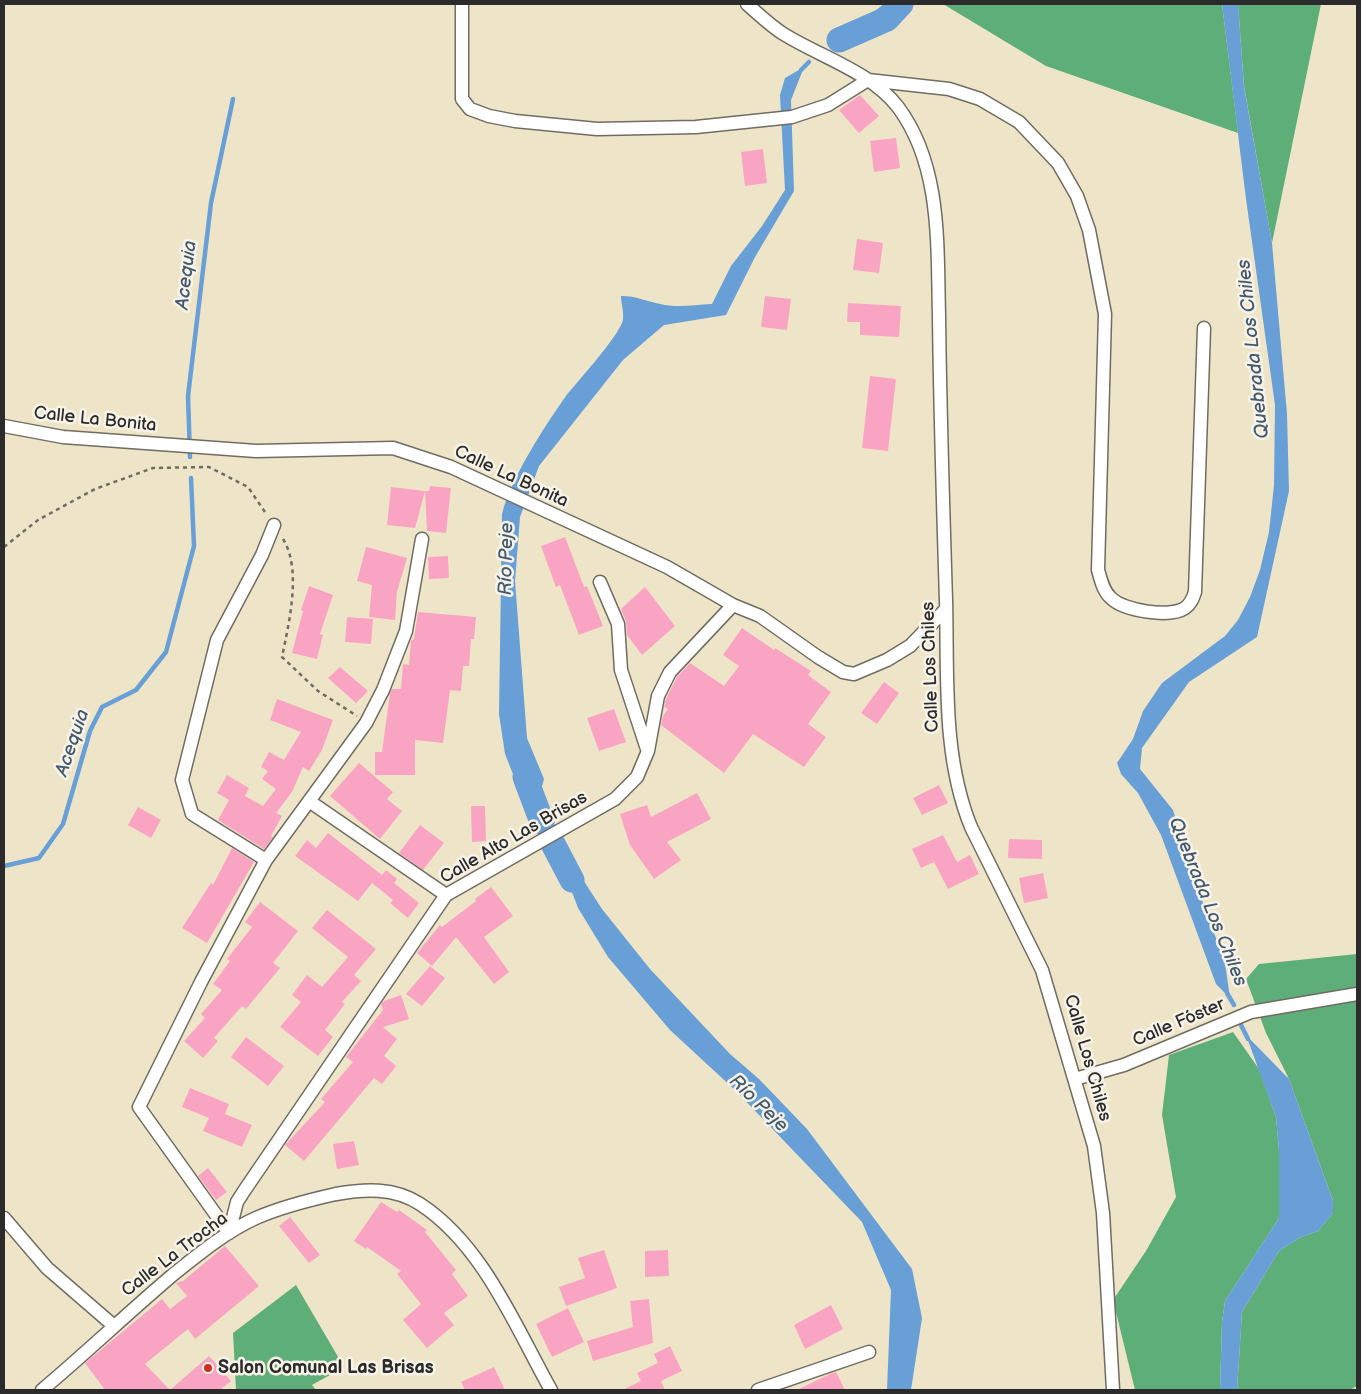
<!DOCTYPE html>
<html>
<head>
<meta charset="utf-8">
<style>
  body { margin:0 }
  #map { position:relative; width:1361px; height:1394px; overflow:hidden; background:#eee5c8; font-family:"Balsamiq Sans",sans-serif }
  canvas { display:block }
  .frame { position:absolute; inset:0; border:5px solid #2b2b2b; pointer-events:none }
</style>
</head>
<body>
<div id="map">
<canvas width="1361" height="1394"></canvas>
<div class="frame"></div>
</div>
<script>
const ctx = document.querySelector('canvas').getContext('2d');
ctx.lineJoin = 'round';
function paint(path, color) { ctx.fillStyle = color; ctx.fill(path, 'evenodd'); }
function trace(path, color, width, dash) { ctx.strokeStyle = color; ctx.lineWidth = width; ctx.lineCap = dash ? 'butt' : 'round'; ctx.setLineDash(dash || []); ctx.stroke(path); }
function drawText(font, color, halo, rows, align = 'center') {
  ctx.font = font + ' "Balsamiq Sans",sans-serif'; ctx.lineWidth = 5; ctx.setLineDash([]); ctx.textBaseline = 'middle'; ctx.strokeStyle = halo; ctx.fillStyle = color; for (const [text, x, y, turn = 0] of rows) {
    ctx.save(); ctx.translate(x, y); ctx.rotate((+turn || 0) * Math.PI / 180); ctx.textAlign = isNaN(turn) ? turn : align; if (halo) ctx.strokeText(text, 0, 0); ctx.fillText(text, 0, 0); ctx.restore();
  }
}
const forest = new Path2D(`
  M 943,4 L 1222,4 L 1238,133 L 1046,66 Z
  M 1238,4 L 1321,4 L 1272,243 L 1244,86 Z
  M 1357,954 L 1357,1386 L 1350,1390 L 1237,1390 L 1242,1312 L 1279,1251 L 1299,1238 L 1318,1231 L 1333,1213 L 1333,1201 L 1289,1079 L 1266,1033 L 1246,979 L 1259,964 Z
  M 1233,1032 L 1259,1069 L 1276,1117 L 1279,1150 L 1279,1218 L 1225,1301 L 1222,1322 L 1220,1390 L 1135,1390 L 1113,1300 L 1146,1251 L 1176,1197 L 1162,1115 L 1169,1055 Z
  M 296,1285 L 344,1367 L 312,1385 L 316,1390 L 236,1390 L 233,1333 Z`);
const water = new Path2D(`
  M 884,4 L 909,4 C 892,20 872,38 847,37 L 855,26 Z
  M 1222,4 L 1238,4 L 1244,87 L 1272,243 L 1287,414 L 1289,491 L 1257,637 L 1189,682 L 1142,748 L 1140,769 L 1173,810 L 1194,878 L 1225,963 L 1230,998 L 1216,984 L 1161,835 L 1138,793 L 1121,774 L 1117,763 L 1133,739 L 1143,711 L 1162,683 L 1225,636 L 1238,620 L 1250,597 L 1260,570 L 1269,532 L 1274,485 L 1275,405 L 1246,199 Z
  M 804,67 L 791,100 L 794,191 L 755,257 L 726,315 L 664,325 L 623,360 L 539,466 L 520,517 L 515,581 L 527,738 L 544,779 L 536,808 L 525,804 L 505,754 L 499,714 L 502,514 C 511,478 544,427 566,396 C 577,382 622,333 623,319 C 624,312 621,303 621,296 C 637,296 645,301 660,304 C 677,308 694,305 712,304 L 731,266 L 762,226 L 785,190 L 780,95 L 785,78 Z
  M 556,850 L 576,869 L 602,909 L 650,969 L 730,1054 L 759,1079 L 807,1129 L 912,1269 L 922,1318 L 911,1390 L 887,1390 L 891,1290 L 862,1222 L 735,1090 L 670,1030 L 608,957 L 578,908 Z
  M 1246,1035 L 1289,1079 L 1333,1201 L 1333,1213 L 1318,1231 L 1299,1238 L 1279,1251 L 1242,1312 L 1237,1390 L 1220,1390 L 1222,1322 L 1225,1301 L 1279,1218 L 1279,1150 L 1276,1117 Z`);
const stream = new Path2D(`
  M 801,70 L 809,62
  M 190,457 L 188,396 L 211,203 L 233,99
  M 4,866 L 39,858 L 63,824 L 90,731 L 102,707 L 136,690 L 166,652 L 194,546 L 191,478
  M 1227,993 L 1234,1005
  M 1241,1025 L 1248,1039`);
const river = new Path2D(`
  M 839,40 L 887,19 L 901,4
  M 525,777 L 542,822
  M 552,842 L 572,880`);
const building = new Path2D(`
  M 860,95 L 879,116 L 859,133 L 839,110 Z
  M 896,138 L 900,168 L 874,172 L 870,141 Z
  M 763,149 L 767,183 L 745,186 L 741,152 Z
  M 857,239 L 883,243 L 879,273 L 853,270 Z
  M 765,296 L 791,299 L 787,330 L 761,327 Z
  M 848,303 L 901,306 L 899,337 L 860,335 L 860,322 L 847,322 Z
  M 870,376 L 896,379 L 888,451 L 862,448 Z
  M 430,486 L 451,488 L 446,533 L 427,531 L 425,491 L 429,491 Z
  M 391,487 L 425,491 L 415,528 L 387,525 Z
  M 565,537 L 584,587 L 587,586 L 603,626 L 579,635 L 560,585 L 556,587 L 541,546 Z
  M 366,547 L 407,558 L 397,592 L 395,620 L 369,617 L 372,585 L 357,581 Z
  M 448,556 L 449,578 L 429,579 L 428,557 Z
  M 309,586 L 333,595 L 320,634 L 323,635 L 317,659 L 292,653 L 303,611 L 301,610 Z
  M 645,587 L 675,626 L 642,655 L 627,635 L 626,621 L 621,609 Z
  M 418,612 L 476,617 L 474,639 L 471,639 L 469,666 L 463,666 L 461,691 L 450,690 L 443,743 L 415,740 L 415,775 L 375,775 L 375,752 L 382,752 L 390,693 L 392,689 L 401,689 L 403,664 L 409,665 L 411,641 L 414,639 Z
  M 347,617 L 373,619 L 371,644 L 345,642 Z
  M 742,628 L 774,650 L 775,648 L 811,671 L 808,675 L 831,692 L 808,724 L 826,737 L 804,767 L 753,734 L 724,773 L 661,725 L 663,716 L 668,709 L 664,707 L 666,699 L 677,677 L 690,663 L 724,686 L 739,666 L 723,655 Z
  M 340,667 L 368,691 L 356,703 L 328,678 Z
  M 884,682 L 899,693 L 877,724 L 861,713 Z
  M 277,699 L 333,720 L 322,750 L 309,771 L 303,767 L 292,792 L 276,813 L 282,816 L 271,836 L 273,837 L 264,849 L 218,820 L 229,800 L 217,793 L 227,775 L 249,788 L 245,796 L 263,806 L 276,789 L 262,779 L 268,771 L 261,767 L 269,752 L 284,760 L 301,732 L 270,720 Z
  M 614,709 L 626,742 L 599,751 L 587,718 Z
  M 359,763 L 393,792 L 387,799 L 402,811 L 380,839 L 330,796 Z
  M 939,785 L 948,803 L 922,815 L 913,798 Z
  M 697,793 L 711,819 L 667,842 L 681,860 L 654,879 L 630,845 L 620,814 L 647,805 L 651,817 Z
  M 471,806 L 485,806 L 486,841 L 472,842 Z
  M 138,807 L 161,820 L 151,838 L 128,825 Z
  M 420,825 L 444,843 L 423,870 L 399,853 Z
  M 328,833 L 382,875 L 386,870 L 397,879 L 394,883 L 419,903 L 408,918 L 390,903 L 393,900 L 372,883 L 358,901 L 295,856 L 307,840 L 316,848 Z
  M 943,835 L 957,862 L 970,855 L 979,874 L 948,889 L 934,862 L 921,868 L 912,849 Z
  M 1009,839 L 1042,840 L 1042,859 L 1008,858 Z
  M 232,848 L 254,862 L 207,943 L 182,928 L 211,883 L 213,885 Z
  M 1043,873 L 1048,898 L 1024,903 L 1019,878 Z
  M 491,887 L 513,916 L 484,937 L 509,972 L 494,984 L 456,937 L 432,966 L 417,953 L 440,925 L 442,927 L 476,901 L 475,899 Z
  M 260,902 L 298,931 L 273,963 L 280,968 L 246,1009 L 242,1006 L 214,1038 L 218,1041 L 203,1058 L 184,1041 L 205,1018 L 201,1014 L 222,990 L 213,984 L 230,961 L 227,959 L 252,927 L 245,922 Z
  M 327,910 L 376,949 L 354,975 L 361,981 L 342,1002 L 345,1004 L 325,1030 L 333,1037 L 318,1056 L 280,1027 L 301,1002 L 292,995 L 307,975 L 322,987 L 348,957 L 312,928 Z
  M 430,966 L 445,978 L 422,1006 L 406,994 Z
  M 401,995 L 409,1019 L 383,1027 L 397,1039 L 384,1056 L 396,1066 L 382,1084 L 374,1078 L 304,1161 L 285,1145 L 325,1102 L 321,1099 L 353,1062 L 346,1057 L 383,1010 L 381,1004 L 384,1001 Z
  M 246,1037 L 284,1066 L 268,1086 L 231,1057 Z
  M 190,1088 L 229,1104 L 225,1114 L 252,1125 L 242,1147 L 203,1131 L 209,1118 L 182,1107 Z
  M 354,1141 L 359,1165 L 337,1169 L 333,1144 Z
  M 208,1168 L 227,1192 L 216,1200 L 198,1176 Z
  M 381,1202 L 397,1212 L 399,1210 L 427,1230 L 425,1232 L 456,1270 L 452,1274 L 468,1296 L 444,1313 L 454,1325 L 427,1348 L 403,1320 L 421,1304 L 397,1274 L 401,1271 L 367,1247 L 366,1249 L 354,1241 Z
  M 290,1217 L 320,1255 L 309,1263 L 279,1226 Z
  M 225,1246 L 259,1286 L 195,1339 L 188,1329 L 145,1364 L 170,1390 L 209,1356 L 231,1381 L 220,1390 L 105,1390 L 85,1363 L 162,1299 L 170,1309 L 187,1296 L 176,1283 L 183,1281 Z
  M 604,1250 L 617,1288 L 566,1306 L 559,1287 L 585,1278 L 578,1258 Z
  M 668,1250 L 669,1276 L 645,1277 L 645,1251 Z
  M 649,1299 L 653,1343 L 593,1361 L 587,1341 L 633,1327 L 630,1301 Z
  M 831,1305 L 843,1329 L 805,1349 L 794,1325 Z
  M 568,1308 L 584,1342 L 552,1357 L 536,1324 Z
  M 670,1346 L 682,1371 L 661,1381 L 665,1390 L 622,1390 L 641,1381 L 637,1373 L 658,1363 L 654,1354 Z
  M 494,1367 L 505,1390 L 465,1390 L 461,1382 Z
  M 836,1372 L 845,1390 L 797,1390 L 830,1374 Z`);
const path = new Path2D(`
  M 283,539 C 302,569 289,623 282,657 L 318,691 L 357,716
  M 4,547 L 38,520 L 95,489 L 153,468 L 209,467 L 248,487 L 267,515`);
const minor = new Path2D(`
  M 462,4 L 462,99 L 470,109 L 489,116 L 515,121 L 597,129 L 696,127 L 792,117 L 828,105 L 868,80 L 949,89 L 980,99 L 1019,122 L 1058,163 L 1077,196 L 1089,230 L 1105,314 L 1098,570 C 1101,580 1103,591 1111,598 C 1124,611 1170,618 1185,608 C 1191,604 1193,598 1195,592 L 1204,328
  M 747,4 C 758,14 770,25 782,33 C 820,57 870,71 898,107 C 942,166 937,246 939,315 C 940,410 943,505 946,600 C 948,676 942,756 971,827 L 1042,970 L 1094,1146 L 1103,1213 L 1113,1390
  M 4,426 L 63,437 L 256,451 L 393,448 L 451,467 L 667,567 L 733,605 L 760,616 L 818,657 L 843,672 L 854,674 L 887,660 L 910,646 L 946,609
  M 600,582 L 618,624 L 621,670 L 647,749
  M 309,801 L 446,895
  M 266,860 L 192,814 L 182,780 L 217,640 L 262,555 L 274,525
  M 1075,1079 L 1124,1065 L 1251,1012 L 1357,994
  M 4,1218 L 47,1268 L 114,1326
  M 229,1233 L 237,1202 L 244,1191 L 446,895 L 615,799 L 637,777 L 648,751 L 658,696 L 670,672 L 733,605
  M 229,1233 L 139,1107 L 201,982 L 266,860 L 366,723 L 383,690 L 406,631 L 422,539
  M 42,1390 C 87,1352 130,1311 175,1273 C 200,1253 227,1231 256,1218 C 281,1207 309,1200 336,1194 C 364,1189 394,1187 420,1204 C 483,1245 515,1326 551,1390
  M 758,1390 L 869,1352`);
const markers = [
  [208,1368,5,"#c8321e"]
];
const streetNames = [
  ["Calle La Bonita",95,420,6],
  ["Calle La Bonita",511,477,25],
  ["Calle Los Chiles",931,667,-92],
  ["Calle Alto Las Brisas",514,838,-30],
  ["Calle Fóster",1179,1023,-23],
  ["Calle Los Chiles",1087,1058,74],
  ["Calle La Trocha",175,1255,-37]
];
const poiNames = [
  ["Salon Comunal Las Brisas",218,1368]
];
const waterNames = [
  ["Acequia",187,275,-83],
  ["Quebrada Los Chiles",1254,349,-96],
  ["Río Peje",507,559,-89],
  ["Acequia",73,743,-71],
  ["Quebrada Los Chiles",1207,902,68],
  ["Río Peje",758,1104,44]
];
paint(forest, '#5eae7a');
paint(water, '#689fd6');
trace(stream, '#689fd6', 4.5);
trace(river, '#689fd6', 25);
paint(building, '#faa4c4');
trace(minor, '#6f6c62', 15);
trace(path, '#6f6c62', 2.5, [4, 4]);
trace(minor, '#fff', 12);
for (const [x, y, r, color] of markers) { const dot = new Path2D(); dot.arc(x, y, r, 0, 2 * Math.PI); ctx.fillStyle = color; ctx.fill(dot); trace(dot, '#f7f3e8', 2); }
drawText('18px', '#2b2b2b', '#f7f3e8', streetNames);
drawText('bold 18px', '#2b2b2b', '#f7f3e8', poiNames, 'left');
drawText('italic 19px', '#43596f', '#f7f3e8', waterNames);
</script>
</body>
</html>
